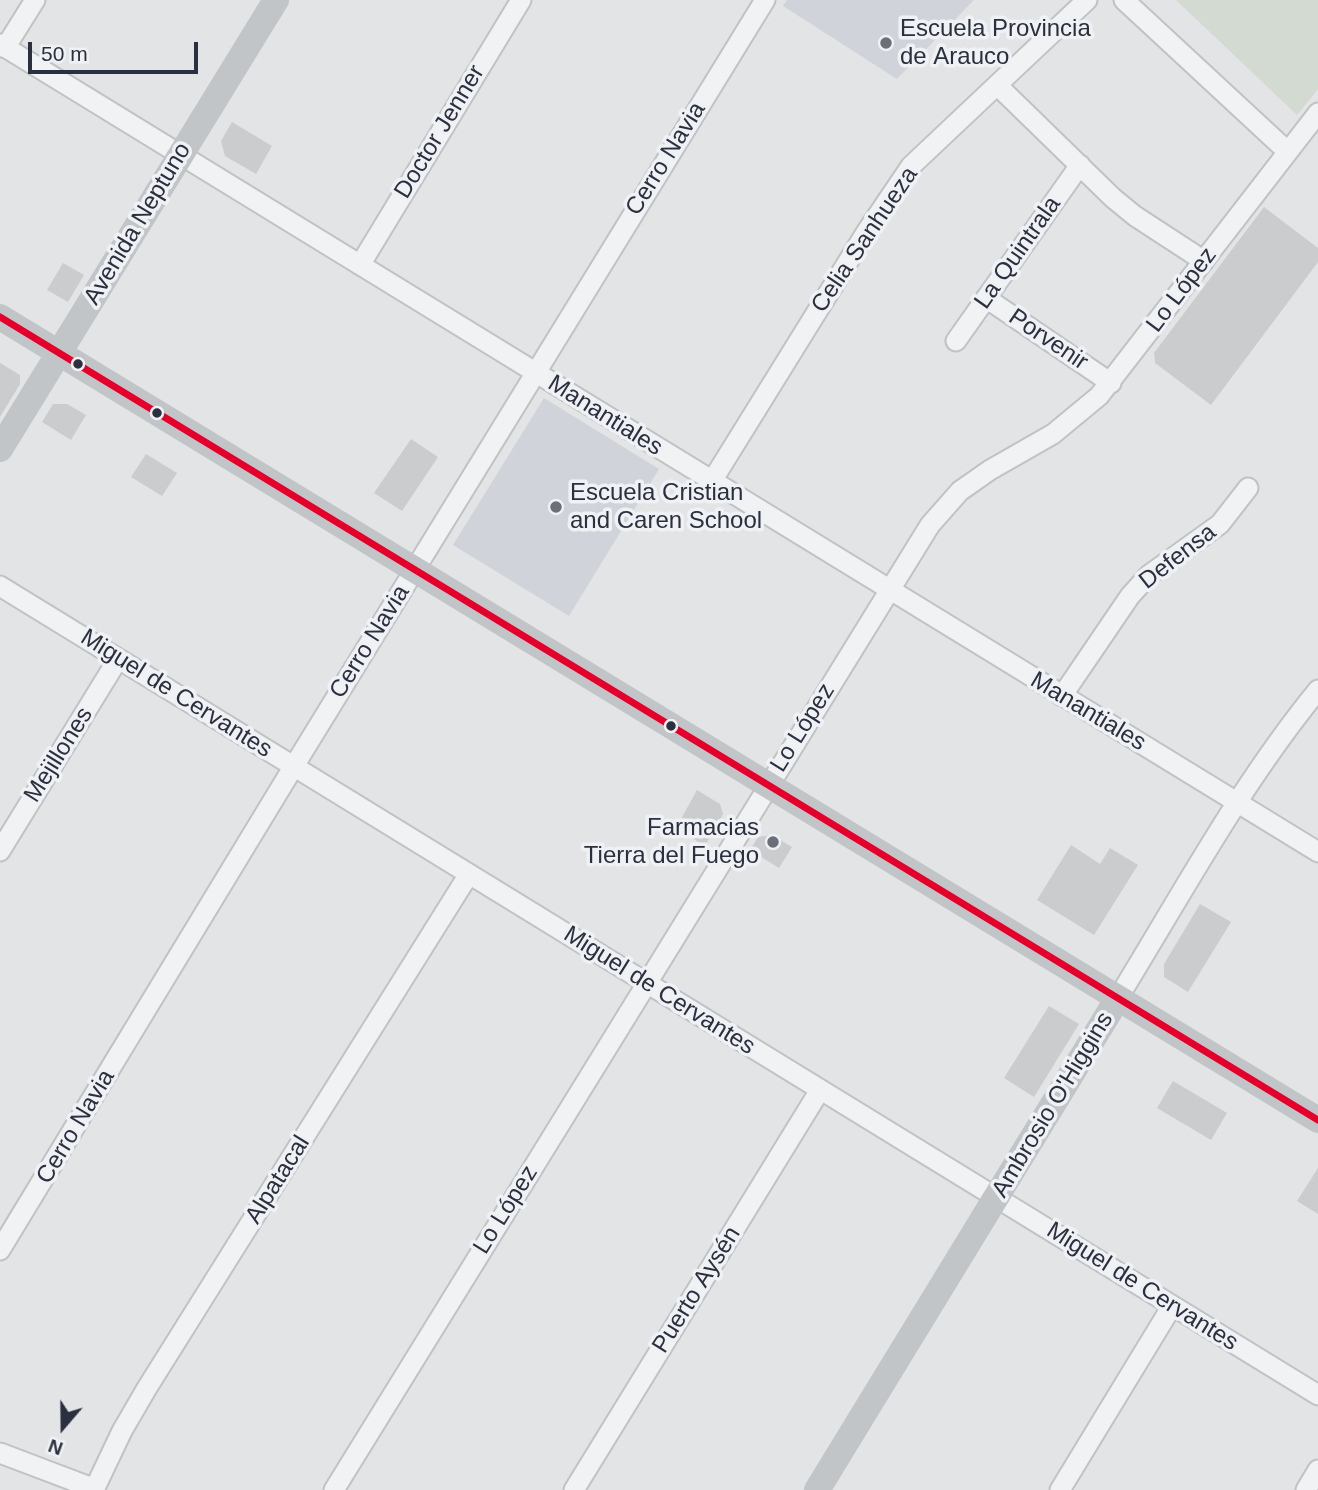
<!DOCTYPE html>
<html>
<head>
<meta charset="utf-8">
<style>
  body { margin:0 }
  #map { position:relative; width:1318px; height:1490px; overflow:hidden; background:#e2e4e6; font-family:Helvetica,sans-serif }
  canvas { display:block }
  .north { position:absolute; left:28px; top:1392px; width:70px; height:70px; -webkit-text-stroke:5px #eff1f5; paint-order:stroke; rotate:200deg; font-size:19px; font-weight:700; line-height:28px; text-align:center; color:#2a303e }
  .north::after { content:''; display:block; margin:auto; width:24px; height:32px; background:#2a303e; clip-path:polygon(50% 0,100% 100%,50% 72%,0 100%) }
  .scale { position:absolute; left:28px; top:42px; width:170px; height:32px; box-sizing:border-box; border:4px solid #2a303e; border-top:0; padding-left:9px; font-size:21px; line-height:24px; white-space:nowrap; color:#2a303e; -webkit-text-stroke:5px #eff1f5; paint-order:stroke }
</style>
</head>
<body>
<div id="map">
<canvas width="1318" height="1490"></canvas>
<div class="north">N</div>
<div class="scale">50 m</div>
</div>
<script>
const ctx = document.querySelector('canvas').getContext('2d');
ctx.lineJoin = 'round';
function paint(path, color) { ctx.fillStyle = color; ctx.fill(path, 'evenodd'); }
function trace(path, color, width, dash) { ctx.strokeStyle = color; ctx.lineWidth = width; ctx.lineCap = dash ? 'butt' : 'round'; ctx.setLineDash(dash || []); ctx.stroke(path); }
function drawText(font, color, halo, rows, align = 'center') {
  ctx.font = font + ' Helvetica,sans-serif'; ctx.lineWidth = 7; ctx.setLineDash([]); ctx.textBaseline = 'middle'; ctx.strokeStyle = halo; ctx.fillStyle = color; for (const [text, x, y, turn = 0] of rows) {
    ctx.save(); ctx.translate(x, y); ctx.rotate((+turn || 0) * Math.PI / 180); ctx.textAlign = isNaN(turn) ? turn : align; if (halo) ctx.strokeText(text, 0, 0); ctx.fillText(text, 0, 0); ctx.restore();
  }
}
const built = new Path2D(`
  M 787,0 L 974,0 L 897,79 L 783,6 Z
  M 544,398 L 659,469 L 569,616 L 453,545 Z`);
const green = new Path2D(`
  M 1176,0 L 1318,0 L 1318,89 L 1297,115 Z`);
const building = new Path2D(`
  M 232,122 L 272,146 L 256,174 L 225,156 L 221,141 Z
  M 1264,207 L 1318,248 L 1318,262 L 1211,405 L 1155,363 L 1154,353 Z
  M 63,263 L 84,275 L 68,302 L 47,290 Z
  M 0,363 L 20,375 L 20,384 L 0,417 Z
  M 53,404 L 67,404 L 86,415 L 71,440 L 42,422 Z
  M 411,439 L 438,457 L 402,511 L 374,493 Z
  M 146,454 L 177,473 L 162,496 L 131,477 Z
  M 697,790 L 720,804 L 723,814 L 705,846 L 676,828 Z
  M 772,835 L 792,847 L 779,868 L 750,850 L 758,837 Z
  M 1071,845 L 1100,864 L 1110,848 L 1138,865 L 1094,935 L 1037,900 Z
  M 1200,904 L 1231,922 L 1188,992 L 1164,977 L 1164,964 Z
  M 1049,1006 L 1079,1024 L 1034,1097 L 1004,1078 Z
  M 1173,1081 L 1227,1113 L 1211,1140 L 1157,1108 Z
  M 1318,1168 L 1318,1214 L 1297,1201 Z`);
const street = new Path2D(`
  M 1124,0 L 1288,152
  M 0,44 L 1318,852
  M 5,48 L 35,0
  M 997,85 L 1113,198 L 1135,216 L 1204,261
  M 360,265 L 521,0
  M 986,298 L 1111,383
  M 956,341 L 1080,165
  M 712,481 L 867,231 L 911,166 L 1087,0
  M 0,586 L 1318,1395
  M 1062,696 L 1130,596 L 1149,575 L 1220,524 L 1248,488
  M 0,851 L 118,659
  M 1118,998 C 1182,894 1241,784 1318,690
  M 0,1250 L 294,766 L 765,0
  M 0,1453 L 95,1489
  M 94,1490 L 122,1431 L 147,1388 L 469,874
  M 334,1490 L 930,525 L 960,491 L 990,470 L 1053,434 L 1099,396 L 1318,113
  M 574,1490 L 820,1090
  M 1060,1490 L 1172,1306
  M 1306,1490 L 1318,1470`);
const secondary = new Path2D(`
  M 0,317 L 1318,1120
  M 0,449 L 276,0
  M 817,1490 L 1118,998`);
const bus1 = new Path2D(`
  M 0,317 L 1318,1120`);
const markers = [
  [886,43,7,"#6a6f79"],
  [78,364,6,"#2a303e"],
  [157,413,6,"#2a303e"],
  [556,507,7,"#6a6f79"],
  [671,726,6,"#2a303e"],
  [773,842,7,"#6a6f79"]
];
const poiNames = [
  ["Escuela Provincia",900,29],
  ["de Arauco",900,57],
  ["Escuela Cristian",570,493],
  ["and Caren School",570,521],
  ["Farmacias",759,828,"right"],
  ["Tierra del Fuego",759,856,"right"]
];
const streetNames = [
  ["Doctor Jenner",440,132,-59],
  ["Cerro Navia",666,159,-58],
  ["Avenida Neptuno",138,224,-59],
  ["Celia Sanhueza",865,240,-56],
  ["La Quintrala",1018,253,-55],
  ["Lo López",1182,290,-53],
  ["Porvenir",1048,340,34],
  ["Manantiales",605,416,32],
  ["Defensa",1178,557,-38],
  ["Cerro Navia",370,642,-58],
  ["Miguel de Cervantes",176,694,32],
  ["Manantiales",1088,712,31],
  ["Lo López",803,728,-58],
  ["Mejillones",59,755,-58],
  ["Miguel de Cervantes",659,991,32],
  ["Ambrosio O'Higgins",1053,1105,-59],
  ["Cerro Navia",76,1127,-59],
  ["Alpatacal",278,1180,-58],
  ["Lo López",506,1210,-58],
  ["Miguel de Cervantes",1142,1287,32],
  ["Puerto Aysén",697,1290,-58]
];
paint(built, '#d0d3d9');
paint(green, '#d2dad2');
paint(building, '#caccce');
trace(street, '#c0c2c4', 23);
trace(street, '#f0f2f3', 19);
trace(secondary, '#c2c5c8', 26);
trace(bus1, '#e4002b', 7);
for (const [x, y, r, color] of markers) { const dot = new Path2D(); dot.arc(x, y, r, 0, 2 * Math.PI); ctx.fillStyle = color; ctx.fill(dot); trace(dot, '#eff1f5', 2.5); }
drawText('24px', '#2a303e', '#eff1f5', poiNames, 'left');
drawText('24px', '#2a303e', '#eff1f5', streetNames);
</script>
</body>
</html>
